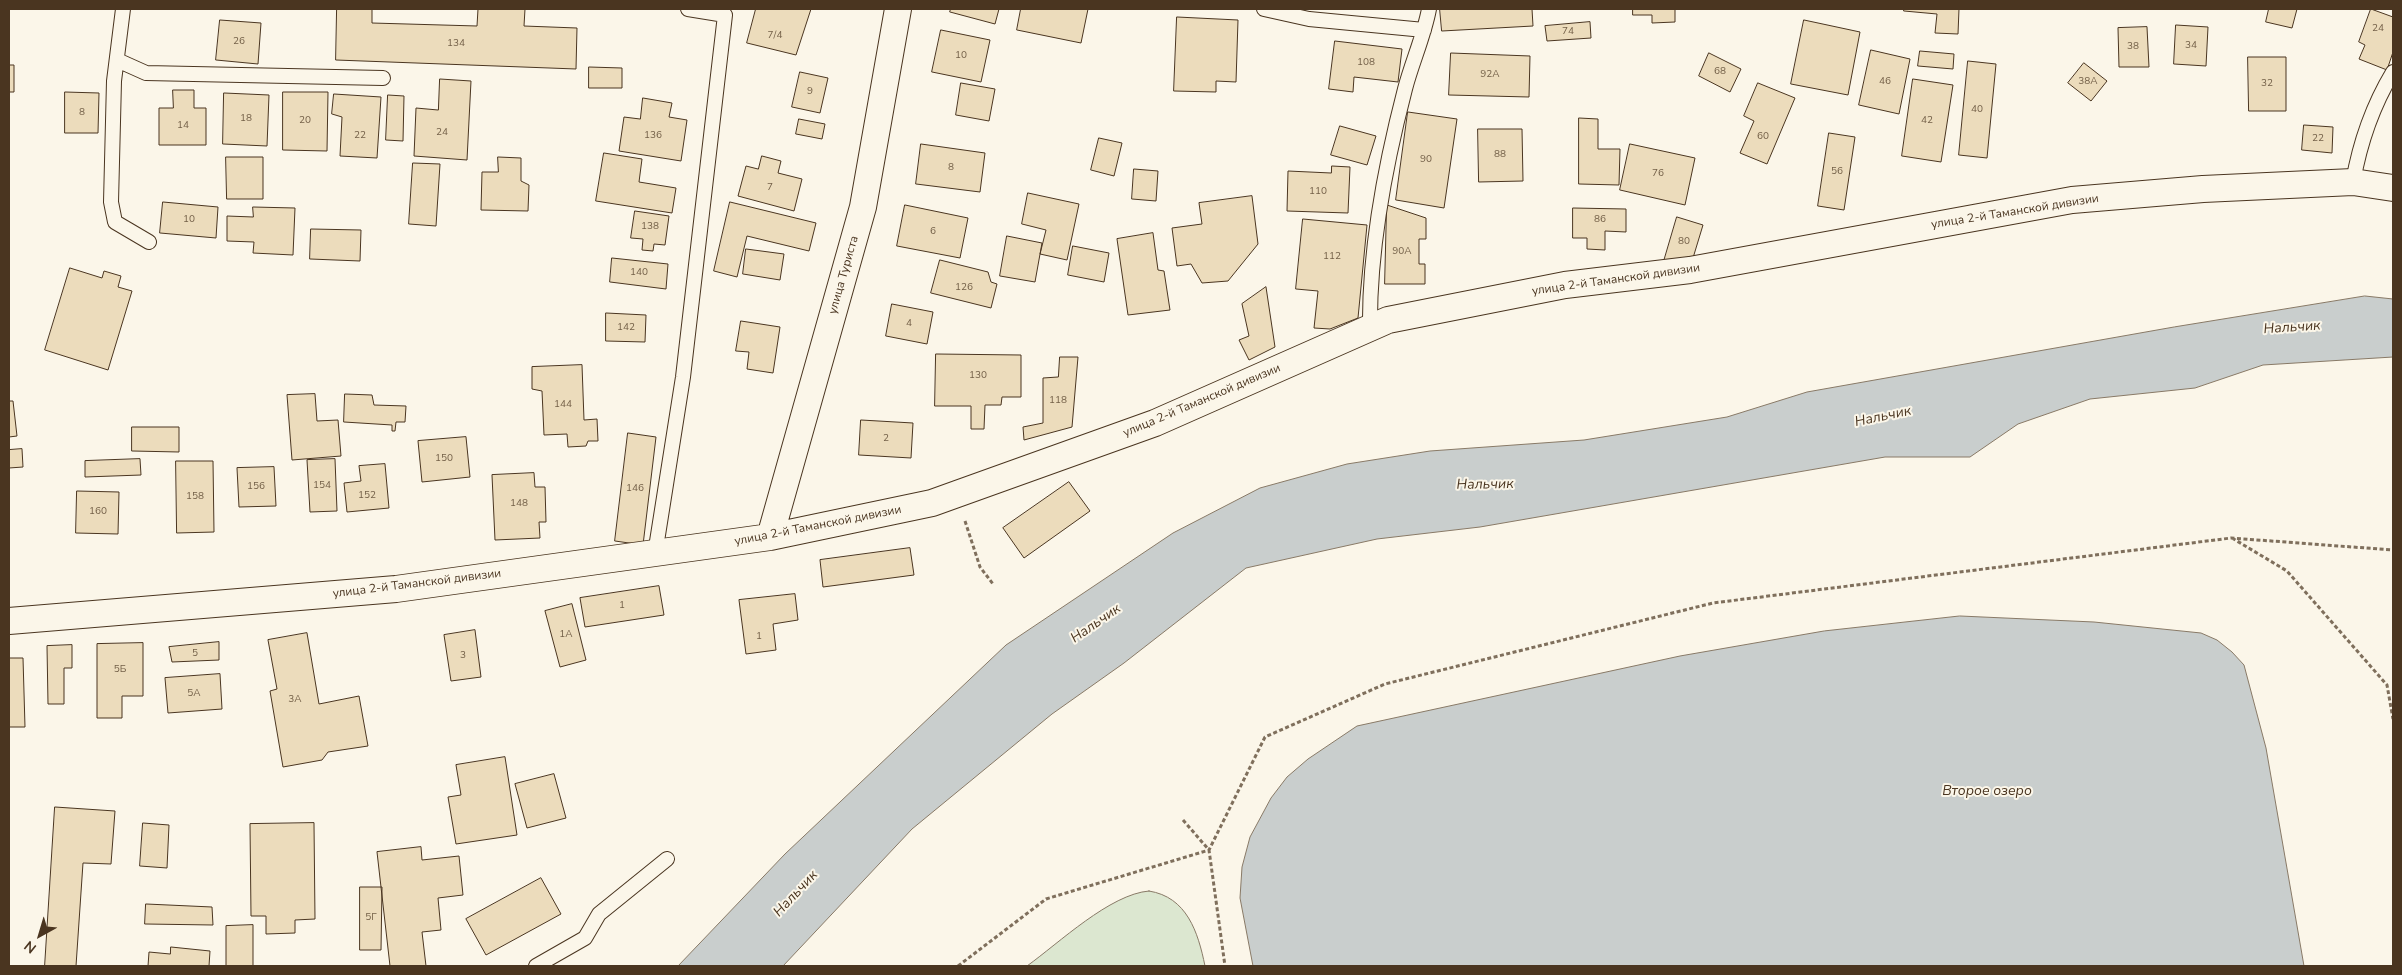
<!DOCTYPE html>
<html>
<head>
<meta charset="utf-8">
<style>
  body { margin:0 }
  #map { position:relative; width:2402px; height:975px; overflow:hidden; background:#fbf6e9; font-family:"Nunito Sans",sans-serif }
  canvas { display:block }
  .frame { position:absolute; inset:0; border:10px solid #4a3520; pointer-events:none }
  .north { position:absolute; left:15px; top:910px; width:50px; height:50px; -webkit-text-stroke:4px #fbf6e9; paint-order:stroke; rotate:219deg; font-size:14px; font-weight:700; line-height:20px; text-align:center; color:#4a3520 }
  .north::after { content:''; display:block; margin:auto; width:18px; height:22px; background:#4a3520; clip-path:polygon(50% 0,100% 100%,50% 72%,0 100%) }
</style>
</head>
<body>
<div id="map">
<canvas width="2402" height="975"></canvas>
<div class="frame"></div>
<div class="north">N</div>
</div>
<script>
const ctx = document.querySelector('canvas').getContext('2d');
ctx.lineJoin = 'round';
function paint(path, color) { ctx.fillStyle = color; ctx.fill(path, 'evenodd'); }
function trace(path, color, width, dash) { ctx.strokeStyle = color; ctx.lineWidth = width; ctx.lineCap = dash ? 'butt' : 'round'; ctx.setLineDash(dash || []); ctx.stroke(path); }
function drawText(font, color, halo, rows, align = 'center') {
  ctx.font = font + ' "Nunito Sans",sans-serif'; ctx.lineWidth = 4; ctx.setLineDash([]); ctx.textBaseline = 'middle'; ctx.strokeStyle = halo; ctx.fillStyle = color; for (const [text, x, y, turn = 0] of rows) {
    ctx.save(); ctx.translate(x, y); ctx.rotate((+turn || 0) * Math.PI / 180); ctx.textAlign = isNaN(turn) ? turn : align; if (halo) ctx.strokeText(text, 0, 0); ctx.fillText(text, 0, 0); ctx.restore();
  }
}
const green = new Path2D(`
  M 1149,891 C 1187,897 1198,932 1205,966 L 1027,966 C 1059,943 1110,894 1149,891 Z`);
const water = new Path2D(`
  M 2365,296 L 2393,299 L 2393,357 L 2263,365 L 2195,388 L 2090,399 L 2018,424 L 1970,457 L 1885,457 L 1480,527 L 1377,539 L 1246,568 L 1124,663 L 1052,714 L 912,829 L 783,966 L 678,966 L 785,854 L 1006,645 L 1173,533 L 1260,488 L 1347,464 L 1430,451 L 1584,440 L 1727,417 L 1807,392 L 2174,327 Z
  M 1960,616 L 2094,622 L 2201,633 L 2217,640 L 2232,652 L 2244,665 L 2266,748 L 2304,966 L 1253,966 L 1240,898 L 1242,867 L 1250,837 L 1271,798 L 1287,777 L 1308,759 L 1357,726 L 1680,656 L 1824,631 Z`);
const building = new Path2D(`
  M 337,9 L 372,9 L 372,23 L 477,26 L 478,9 L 525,9 L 524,26 L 577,28 L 576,69 L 336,60 Z
  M 756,9 L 811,9 L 796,55 L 747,43 Z
  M 951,9 L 999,9 L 995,24 L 950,12 Z
  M 1021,9 L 1088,9 L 1081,43 L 1017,30 Z
  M 1440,9 L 1532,9 L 1533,26 L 1442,31 Z
  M 1633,9 L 1675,9 L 1675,22 L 1652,23 L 1652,15 L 1633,15 Z
  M 1904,9 L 1959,9 L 1958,34 L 1935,33 L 1937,14 L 1904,11 Z
  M 2269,9 L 2297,9 L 2292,28 L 2266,22 Z
  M 2371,9 L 2393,17 L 2393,52 L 2387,70 L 2359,59 L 2365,45 L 2359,42 Z
  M 1177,17 L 1238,20 L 1236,82 L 1216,81 L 1216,92 L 1174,91 Z
  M 220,20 L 261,23 L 258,64 L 216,60 Z
  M 1804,20 L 1860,32 L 1848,95 L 1791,84 Z
  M 1590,22 L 1591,38 L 1547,41 L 1545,26 Z
  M 2176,25 L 2208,27 L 2206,66 L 2174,64 Z
  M 2147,27 L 2149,67 L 2119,67 L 2118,28 Z
  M 941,30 L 990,40 L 981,82 L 932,72 Z
  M 1335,41 L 1402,49 L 1398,82 L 1354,77 L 1353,92 L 1329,89 Z
  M 1871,50 L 1910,59 L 1899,114 L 1859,105 Z
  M 1920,51 L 1954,54 L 1953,69 L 1918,66 Z
  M 1451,53 L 1530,56 L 1529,97 L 1449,95 Z
  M 1709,53 L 1741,69 L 1730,92 L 1699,76 Z
  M 2248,57 L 2286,57 L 2286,111 L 2249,111 Z
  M 1968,61 L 1996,64 L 1987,158 L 1959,155 Z
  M 2084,63 L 2107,81 L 2091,101 L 2068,83 Z
  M 9,65 L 14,65 L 14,92 L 9,92 Z
  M 589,67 L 622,68 L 622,88 L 589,88 Z
  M 800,72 L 828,78 L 820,113 L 792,107 Z
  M 440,79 L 471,81 L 467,160 L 414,156 L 416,108 L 438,110 Z
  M 1913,79 L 1953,85 L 1941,162 L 1902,156 Z
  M 961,83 L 995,89 L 989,121 L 956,115 Z
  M 1758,83 L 1795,98 L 1767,164 L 1740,153 L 1754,121 L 1744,116 Z
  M 173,90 L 194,90 L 194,108 L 206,108 L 206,145 L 159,145 L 159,108 L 173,108 Z
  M 65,92 L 99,93 L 98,133 L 65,133 Z
  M 283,92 L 328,92 L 327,151 L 283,150 Z
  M 224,93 L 269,95 L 267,146 L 223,144 Z
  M 334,94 L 381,97 L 377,158 L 340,156 L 342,117 L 332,114 Z
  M 388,95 L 404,96 L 403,141 L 386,140 Z
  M 643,98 L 672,103 L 669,117 L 687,120 L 681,161 L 619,151 L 624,117 L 640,119 Z
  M 1408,112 L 1457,119 L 1444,208 L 1396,200 Z
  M 1579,118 L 1598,119 L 1598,149 L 1620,149 L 1619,185 L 1579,184 Z
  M 799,119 L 825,124 L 822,139 L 796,134 Z
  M 2304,125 L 2333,127 L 2332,153 L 2302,150 Z
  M 1340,126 L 1376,136 L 1367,165 L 1331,155 Z
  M 1478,129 L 1522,129 L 1523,181 L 1479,182 Z
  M 1829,133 L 1855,137 L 1844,210 L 1818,206 Z
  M 1099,138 L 1122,143 L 1114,176 L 1091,170 Z
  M 921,144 L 985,153 L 980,192 L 916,184 Z
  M 1630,144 L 1695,158 L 1685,205 L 1620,190 Z
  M 604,153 L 642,159 L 639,182 L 676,188 L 672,213 L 596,201 Z
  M 762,156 L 781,161 L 778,173 L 802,179 L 794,211 L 738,196 L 746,166 L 758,169 Z
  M 226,157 L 263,157 L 263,199 L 227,199 Z
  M 498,157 L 521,158 L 521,181 L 529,185 L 528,211 L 481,210 L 482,172 L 498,172 Z
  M 413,163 L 440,164 L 436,226 L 409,224 Z
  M 1332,166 L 1350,167 L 1348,213 L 1287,211 L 1288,171 L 1331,173 Z
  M 1134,169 L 1158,171 L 1156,201 L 1132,199 Z
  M 1028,193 L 1079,204 L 1067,260 L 1040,254 L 1046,230 L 1022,224 Z
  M 1252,196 L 1258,244 L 1228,281 L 1202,283 L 1191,264 L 1177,266 L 1172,228 L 1202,224 L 1199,203 Z
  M 163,202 L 218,207 L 216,238 L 160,233 Z
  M 730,202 L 816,223 L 809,251 L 747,236 L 737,277 L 714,271 Z
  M 905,205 L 968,218 L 960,258 L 897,246 Z
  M 1387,205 L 1426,218 L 1426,239 L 1419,239 L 1419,264 L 1425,264 L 1425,284 L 1385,284 Z
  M 253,207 L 295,208 L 293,255 L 253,253 L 254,242 L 227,241 L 227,216 L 253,217 Z
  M 1573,208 L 1626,209 L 1626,232 L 1605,231 L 1605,250 L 1587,249 L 1587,238 L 1573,238 Z
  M 635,211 L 669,216 L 665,245 L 654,244 L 653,251 L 642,250 L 643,239 L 631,238 Z
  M 1677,217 L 1703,225 L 1693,258 L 1664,261 Z
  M 1303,219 L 1367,225 L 1358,318 L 1330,329 L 1314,328 L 1318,291 L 1296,289 Z
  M 311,229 L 361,230 L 360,261 L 310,259 Z
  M 1153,233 L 1158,270 L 1164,271 L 1170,310 L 1128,315 L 1117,239 Z
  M 1007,236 L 1042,243 L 1035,282 L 1000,276 Z
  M 1073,246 L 1109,253 L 1104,282 L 1068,275 Z
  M 746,249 L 784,254 L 780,280 L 743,274 Z
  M 612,258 L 668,264 L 666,289 L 610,282 Z
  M 940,260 L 988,272 L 991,282 L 997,284 L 991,308 L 931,293 Z
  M 70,268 L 102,278 L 104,271 L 121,276 L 118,287 L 132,291 L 108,370 L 45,350 Z
  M 1266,287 L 1275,347 L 1249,360 L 1239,340 L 1249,336 L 1242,304 Z
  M 892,304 L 933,312 L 927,344 L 886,336 Z
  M 606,313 L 646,315 L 645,342 L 606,341 Z
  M 741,321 L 780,327 L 773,373 L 747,369 L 749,352 L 736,351 Z
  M 936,354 L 1021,355 L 1021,397 L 1002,397 L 1001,405 L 985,405 L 984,429 L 971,429 L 971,406 L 935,406 Z
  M 1060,357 L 1078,357 L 1072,427 L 1024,440 L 1023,427 L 1043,423 L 1043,378 L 1058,377 Z
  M 582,365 L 584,420 L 597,419 L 598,441 L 588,441 L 586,446 L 568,447 L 567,434 L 544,435 L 542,391 L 532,389 L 532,367 Z
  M 315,394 L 317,421 L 338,420 L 341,456 L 292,460 L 287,395 Z
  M 345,394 L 372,395 L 374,405 L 406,406 L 405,422 L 396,422 L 395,431 L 392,431 L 392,425 L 344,422 Z
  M 9,401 L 13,401 L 17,436 L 9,437 Z
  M 861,420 L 913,423 L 911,458 L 859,455 Z
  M 132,427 L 179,427 L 179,452 L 132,451 Z
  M 628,433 L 656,437 L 643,545 L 615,541 Z
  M 466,437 L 470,477 L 422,482 L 418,441 Z
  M 22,449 L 23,467 L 9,468 L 9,450 Z
  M 140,459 L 141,475 L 85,477 L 85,461 Z
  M 335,459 L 337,511 L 310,512 L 307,460 Z
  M 176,461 L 213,461 L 214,532 L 177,533 Z
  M 385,464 L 389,508 L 347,512 L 344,483 L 361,481 L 359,466 Z
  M 274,467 L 276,506 L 239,507 L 237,468 Z
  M 534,473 L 535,487 L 545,487 L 546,522 L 539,522 L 540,538 L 495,540 L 492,475 Z
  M 1069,482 L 1090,511 L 1024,558 L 1003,528 Z
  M 77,491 L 119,492 L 118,534 L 76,533 Z
  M 910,548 L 914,575 L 823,587 L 820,560 Z
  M 659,586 L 664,615 L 585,627 L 580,598 Z
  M 795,594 L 798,620 L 773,624 L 776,650 L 746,654 L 739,600 Z
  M 572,604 L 586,660 L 560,667 L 545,611 Z
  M 475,630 L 481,677 L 451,681 L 444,635 Z
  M 307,633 L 319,704 L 359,696 L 368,746 L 328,752 L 322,760 L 283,767 L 270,691 L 277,689 L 268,640 Z
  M 219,642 L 219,660 L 172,662 L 169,647 Z
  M 143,643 L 143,696 L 122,696 L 122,718 L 97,718 L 97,644 Z
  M 72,645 L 72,668 L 64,668 L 64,704 L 48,704 L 47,646 Z
  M 9,658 L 23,658 L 25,727 L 9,727 Z
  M 220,674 L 222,709 L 168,713 L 165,678 Z
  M 505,757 L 517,835 L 456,844 L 448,797 L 461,795 L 456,765 Z
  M 554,774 L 566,818 L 527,828 L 515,784 Z
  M 55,807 L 115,811 L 111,864 L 83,863 L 76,966 L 45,966 Z
  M 143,823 L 169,825 L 167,868 L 140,866 Z
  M 314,823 L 315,919 L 295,920 L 295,933 L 266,934 L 266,916 L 251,916 L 250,824 Z
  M 421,847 L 422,860 L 459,856 L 463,895 L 438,898 L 441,930 L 422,932 L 426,966 L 390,966 L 377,852 Z
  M 541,878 L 561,914 L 486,955 L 466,919 Z
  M 360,887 L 382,887 L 381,950 L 360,950 Z
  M 146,904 L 212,907 L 213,925 L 145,924 Z
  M 253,925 L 253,966 L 226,966 L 226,926 Z
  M 171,947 L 210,951 L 209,966 L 148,966 L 149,952 L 170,954 Z`);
const path = new Path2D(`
  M 965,521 L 980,567 L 993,584
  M 2232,538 L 2287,571 L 2387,685 L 2393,719
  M 1183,820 L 1209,850 L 1225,966
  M 958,966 L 1046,899 L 1209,850 L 1265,737 L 1385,684 L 1713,603 L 2231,538 L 2393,550`);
const service = new Path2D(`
  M 123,9 L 114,81 L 111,202 L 115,222 L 149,242
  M 1264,9 L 1309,19 L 1424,30
  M 117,60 L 146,73 L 383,78
  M 2353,182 C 2360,142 2372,107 2393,72
  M 1370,328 C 1369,248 1385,166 1405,89 C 1412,62 1424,36 1429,9
  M 655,554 L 683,377 L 725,15 L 688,9
  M 536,966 L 585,938 L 599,914 L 667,859`);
const minor = new Path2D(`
  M 770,537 L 863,207 L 898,9
  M 9,621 L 396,589 L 770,537 L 932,503 L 957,494 L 1155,423 L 1388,320 L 1565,285 L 1690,270 L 2072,200 L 2203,189 L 2353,182 L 2393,188`);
const numberNames = [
  ["24",2378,29],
  ["74",1568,32],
  ["7/4",775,36],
  ["26",239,42],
  ["134",456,44],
  ["34",2191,46],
  ["38",2133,47],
  ["10",961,56],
  ["108",1366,63],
  ["68",1720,72],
  ["92А",1490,75],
  ["46",1885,82],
  ["38А",2088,82],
  ["32",2267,84],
  ["9",810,92],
  ["40",1977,110],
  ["8",82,113],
  ["18",246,119],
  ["20",305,121],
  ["42",1927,121],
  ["14",183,126],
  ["24",442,133],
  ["22",360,136],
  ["136",653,136],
  ["60",1763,137],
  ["22",2318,139],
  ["88",1500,155],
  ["90",1426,160],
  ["8",951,168],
  ["56",1837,172],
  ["76",1658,174],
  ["7",770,188],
  ["110",1318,192],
  ["10",189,220],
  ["86",1600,220],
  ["138",650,227],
  ["6",933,232],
  ["80",1684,242],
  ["90А",1402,252],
  ["112",1332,257],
  ["140",639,273],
  ["126",964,288],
  ["4",909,324],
  ["142",626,328],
  ["130",978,376],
  ["118",1058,401],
  ["144",563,405],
  ["2",886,439],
  ["150",444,459],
  ["154",322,486],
  ["156",256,487],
  ["146",635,489],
  ["152",367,496],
  ["158",195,497],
  ["148",519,504],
  ["160",98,512],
  ["1",622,606],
  ["1А",566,635],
  ["1",759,637],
  ["5",195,654],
  ["3",463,656],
  ["5Б",120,670],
  ["5А",194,694],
  ["3А",295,700],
  ["5Г",371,918]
];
const streetNames = [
  ["улица 2-й Таманской дивизии",2015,212,-9],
  ["улица Туриста",844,275,-74],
  ["улица 2-й Таманской дивизии",1616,280,-8],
  ["улица 2-й Таманской дивизии",1202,401,-23],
  ["улица 2-й Таманской дивизии",818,526,-11],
  ["улица 2-й Таманской дивизии",417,584,-7]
];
const waterNames = [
  ["Нальчик",2292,328,-4],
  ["Нальчик",1883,417,-12],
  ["Нальчик",1485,485,-1],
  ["Нальчик",1096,624,-35],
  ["Второе озеро",1987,792],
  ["Нальчик",796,894,-47]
];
paint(green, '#dce7d0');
trace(green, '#887966', 1);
paint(water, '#c9cecd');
trace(water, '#887966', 1);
paint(building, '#ecdcbc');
trace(building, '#4a3520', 1);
trace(service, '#4a3520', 16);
trace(minor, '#4a3520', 28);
trace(path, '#7f6f5c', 3, [4, 2.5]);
trace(service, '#fbf6e9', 14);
trace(minor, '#fbf6e9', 26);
drawText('10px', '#725f47', null, numberNames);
drawText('12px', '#4a3520', '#fbf6e9', streetNames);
drawText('italic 14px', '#4a3520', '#fbf6e9', waterNames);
</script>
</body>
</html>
